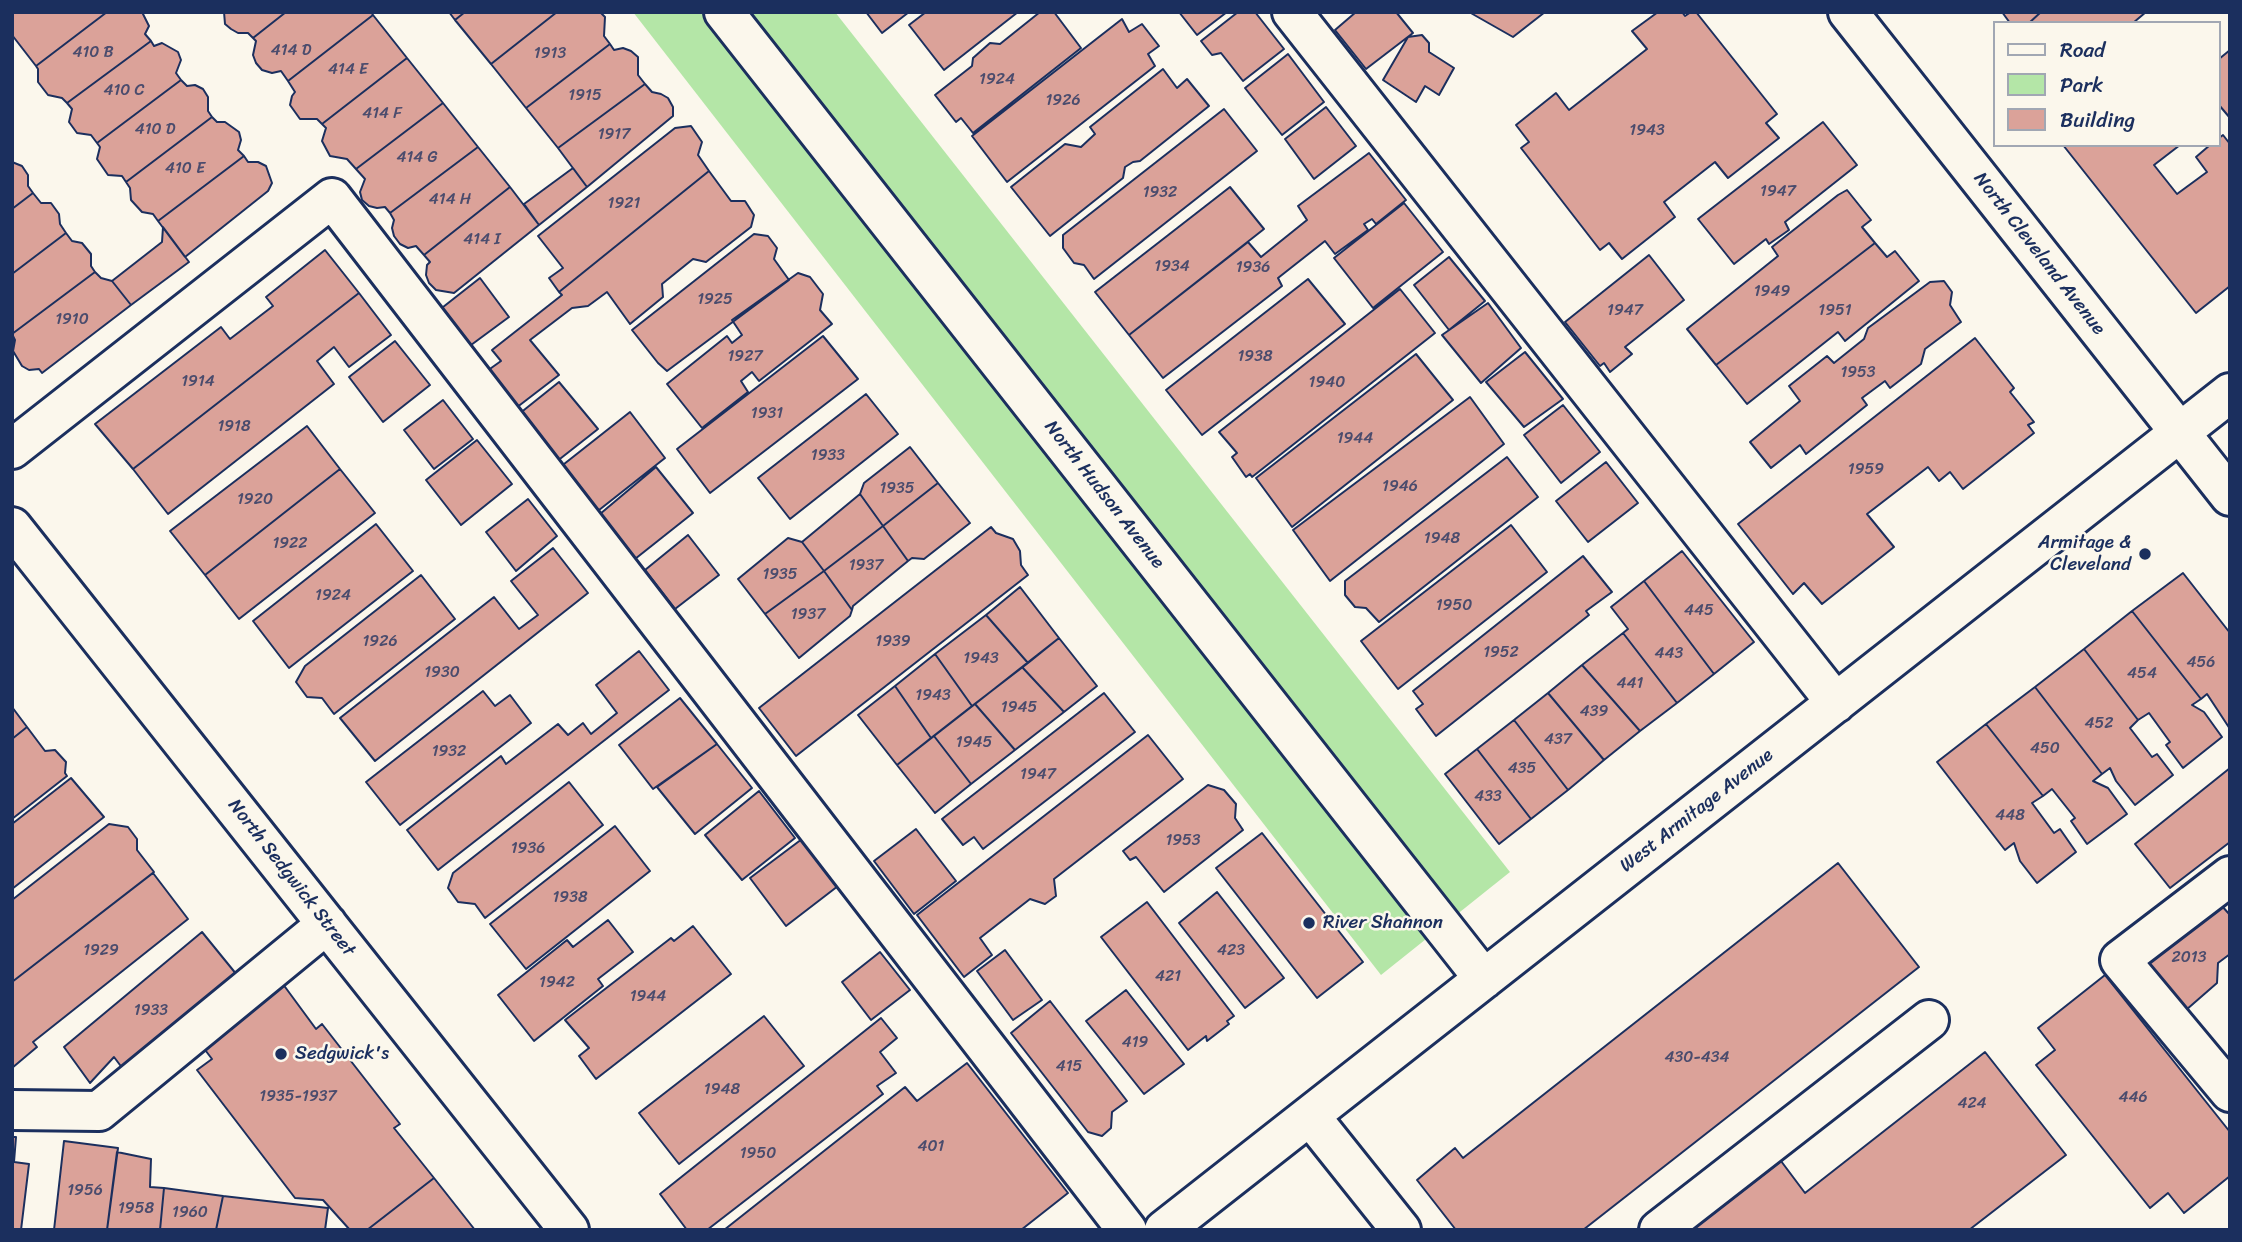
<!DOCTYPE html>
<html>
<head>
<meta charset="utf-8">
<style>
  body { margin:0 }
  #map { position:relative; width:2242px; height:1242px; overflow:hidden; background:#fbf7ec; font-family:Sriracha,sans-serif }
  canvas { display:block }
  .frame { position:absolute; inset:0; border:14px solid #1b2f5e; pointer-events:none }
  .legend { position:absolute; left:1993px; top:21px; width:228px; height:126px; box-sizing:border-box; background:#fbf7ec; border:2px solid #a1a7b3; margin:0; padding:9px 12px; list-style:none; font-size:21px; color:#1b2f5e }
  .legend li { display:flex; align-items:center; gap:14px; height:35px }
  .legend b { width:35px; border:2px solid #a1a7b3 }
</style>
</head>
<body>
<div id="map">
<canvas width="2242" height="1242"></canvas>
<div class="frame"></div>
<ul class="legend">
<li><b style="height:9px;background:#fbf7ec"></b>Road</li>
<li><b style="height:19px;background:#b4e6a7"></b>Park</li>
<li><b style="height:19px;background:#dba299"></b>Building</li>
</ul>
</div>
<script>
const ctx = document.querySelector('canvas').getContext('2d');
ctx.lineJoin = 'round';
function paint(path, color) { ctx.fillStyle = color; ctx.fill(path, 'evenodd'); }
function trace(path, color, width, dash) { ctx.strokeStyle = color; ctx.lineWidth = width; ctx.lineCap = dash ? 'butt' : 'round'; ctx.setLineDash(dash || []); ctx.stroke(path); }
function drawText(font, color, halo, rows, align = 'center') {
  ctx.font = font + ' Sriracha,sans-serif'; ctx.lineWidth = 5; ctx.setLineDash([]); ctx.textBaseline = 'middle'; ctx.strokeStyle = halo; ctx.fillStyle = color; for (const [text, x, y, turn = 0] of rows) {
    ctx.save(); ctx.translate(x, y); ctx.rotate((+turn || 0) * Math.PI / 180); ctx.textAlign = isNaN(turn) ? turn : align; if (halo) ctx.strokeText(text, 0, 0); ctx.fillText(text, 0, 0); ctx.restore();
  }
}
const green = new Path2D(`
  M 633,12 L 835,12 L 1510,872 L 1381,975 Z`);
const building = new Path2D(`
  M 12,12 L 107,12 L 36,66 L 12,35 Z
  M 107,12 L 142,12 L 149,26 L 145,34 L 151,41 L 67,103 L 62,98 L 48,95 L 38,82 L 38,69 L 36,66 Z
  M 224,12 L 286,12 L 253,38 L 248,33 L 238,33 L 231,29 L 225,24 Z
  M 286,12 L 371,12 L 373,15 L 288,81 L 281,71 L 272,73 L 262,70 L 256,63 L 253,55 L 256,41 L 253,38 Z
  M 449,12 L 465,12 L 455,20 Z
  M 465,12 L 557,12 L 491,64 L 455,20 Z
  M 557,12 L 600,12 L 605,17 L 604,36 L 610,44 L 526,108 L 491,64 Z
  M 866,12 L 909,12 L 882,33 Z
  M 926,12 L 1018,12 L 944,70 L 909,25 Z
  M 1040,12 L 1054,12 L 1081,48 L 973,133 L 961,118 L 956,122 L 935,95 L 972,66 L 973,58 L 990,43 L 1000,44 Z
  M 1179,12 L 1227,12 L 1197,35 Z
  M 1238,12 L 1255,12 L 1284,49 L 1243,81 L 1221,53 L 1212,55 L 1201,41 Z
  M 1356,12 L 1396,12 L 1413,33 L 1366,69 L 1335,30 Z
  M 1469,12 L 1545,12 L 1513,37 Z
  M 1658,12 L 1682,12 L 1685,16 L 1691,12 L 1696,12 L 1777,114 L 1766,123 L 1779,138 L 1728,178 L 1715,162 L 1664,202 L 1675,217 L 1622,259 L 1609,243 L 1600,250 L 1521,148 L 1529,142 L 1516,125 L 1556,93 L 1569,110 L 1647,49 L 1632,31 Z
  M 2002,12 L 2041,12 L 2029,23 L 2010,23 Z
  M 2041,12 L 2146,12 L 2133,23 L 2029,23 Z
  M 373,15 L 407,58 L 322,124 L 317,119 L 300,119 L 290,105 L 292,96 L 295,92 L 288,81 Z
  M 1122,19 L 1129,32 L 1142,24 L 1159,46 L 1148,54 L 1155,66 L 1007,182 L 972,136 Z
  M 1422,35 L 1429,43 L 1429,52 L 1454,68 L 1439,95 L 1425,86 L 1416,102 L 1383,80 L 1408,37 Z
  M 151,41 L 154,46 L 162,43 L 178,52 L 181,60 L 176,73 L 181,80 L 97,143 L 91,135 L 77,133 L 69,122 L 72,109 L 67,103 Z
  M 610,44 L 614,50 L 623,48 L 631,51 L 638,57 L 638,75 L 645,84 L 558,148 L 526,108 Z
  M 2230,50 L 2230,118 L 2219,105 L 2219,59 Z
  M 1288,54 L 1324,102 L 1282,135 L 1245,88 Z
  M 407,58 L 443,103 L 356,169 L 347,159 L 330,156 L 322,141 L 326,128 L 322,124 Z
  M 1163,69 L 1177,88 L 1187,79 L 1209,106 L 1140,161 L 1133,162 L 1125,167 L 1123,178 L 1050,236 L 1011,187 L 1065,144 L 1081,147 L 1095,134 L 1090,127 Z
  M 181,80 L 187,86 L 195,85 L 203,89 L 208,97 L 208,111 L 212,117 L 126,182 L 122,176 L 108,175 L 97,159 L 100,147 L 97,143 Z
  M 645,84 L 652,92 L 661,94 L 668,98 L 673,107 L 673,116 L 587,187 L 558,148 Z
  M 443,103 L 478,147 L 390,213 L 385,207 L 377,208 L 369,206 L 362,200 L 360,192 L 365,179 L 356,169 Z
  M 1326,107 L 1356,146 L 1314,179 L 1285,139 Z
  M 1224,109 L 1257,151 L 1094,279 L 1084,265 L 1074,263 L 1063,248 L 1063,235 Z
  M 212,117 L 217,122 L 225,122 L 239,132 L 241,140 L 238,150 L 244,156 L 158,221 L 153,214 L 142,212 L 131,200 L 130,188 L 126,182 Z
  M 1823,122 L 1857,165 L 1785,222 L 1789,230 L 1769,244 L 1766,239 L 1734,264 L 1698,219 Z
  M 691,126 L 702,142 L 698,155 L 709,171 L 559,292 L 549,278 L 563,268 L 538,236 L 675,128 Z
  M 2223,135 L 2230,144 L 2230,286 L 2196,313 L 2063,145 L 2180,145 L 2154,165 L 2177,194 L 2207,172 L 2196,157 L 2210,145 L 2219,145 L 2219,138 Z
  M 478,147 L 510,187 L 424,255 L 416,246 L 408,248 L 400,244 L 394,236 L 392,228 L 394,220 L 390,213 Z
  M 1369,153 L 1406,200 L 1376,224 L 1372,219 L 1364,224 L 1368,230 L 1335,254 L 1325,241 L 1278,278 L 1282,286 L 1163,378 L 1129,335 L 1248,242 L 1261,257 L 1307,220 L 1298,206 Z
  M 244,156 L 248,162 L 258,162 L 266,166 L 272,183 L 268,191 L 185,257 L 158,221 Z
  M 12,162 L 22,166 L 28,175 L 28,186 L 33,193 L 12,209 Z
  M 573,168 L 587,187 L 539,225 L 524,204 Z
  M 709,171 L 731,201 L 745,201 L 754,215 L 751,227 L 706,262 L 693,259 L 662,284 L 663,297 L 630,324 L 607,292 L 588,306 L 572,308 L 530,340 L 559,375 L 516,408 L 487,371 L 501,361 L 492,350 L 562,295 L 559,292 Z
  M 510,187 L 539,225 L 454,293 L 436,290 L 429,283 L 426,275 L 427,265 L 430,262 L 424,255 Z
  M 1230,187 L 1264,229 L 1129,335 L 1095,292 Z
  M 1847,190 L 1871,220 L 1862,227 L 1875,243 L 1716,365 L 1687,329 L 1778,256 L 1772,247 L 1838,195 Z
  M 33,193 L 41,203 L 51,203 L 59,214 L 60,224 L 66,233 L 12,274 L 12,209 Z
  M 1404,203 L 1443,252 L 1373,308 L 1334,258 Z
  M 163,227 L 189,262 L 131,305 L 112,281 L 162,242 Z
  M 66,233 L 72,241 L 82,243 L 91,254 L 91,266 L 95,272 L 12,334 L 12,274 Z
  M 754,234 L 768,236 L 777,248 L 774,259 L 789,280 L 667,371 L 658,363 L 632,330 Z
  M 1875,243 L 1887,257 L 1895,251 L 1919,281 L 1845,341 L 1838,332 L 1747,404 L 1716,365 Z
  M 325,250 L 359,293 L 133,469 L 95,424 L 221,327 L 230,339 L 273,306 L 266,297 Z
  M 1649,255 L 1684,300 L 1625,347 L 1632,354 L 1610,372 L 1604,363 L 1600,366 L 1565,322 Z
  M 1449,257 L 1485,301 L 1449,330 L 1414,285 Z
  M 95,272 L 101,278 L 112,281 L 131,305 L 42,373 L 39,369 L 29,370 L 22,366 L 13,351 L 15,340 L 12,334 Z
  M 798,273 L 810,277 L 823,294 L 820,310 L 832,324 L 759,381 L 752,372 L 741,381 L 748,392 L 702,428 L 667,384 L 727,336 L 732,343 L 742,335 L 732,320 Z
  M 480,278 L 509,317 L 467,348 L 438,311 Z
  M 1308,279 L 1345,324 L 1202,435 L 1166,390 Z
  M 1944,281 L 1952,292 L 1950,305 L 1961,322 L 1925,349 L 1921,364 L 1890,388 L 1885,381 L 1862,398 L 1867,405 L 1806,454 L 1800,445 L 1771,468 L 1750,442 L 1800,401 L 1789,386 L 1827,356 L 1834,363 L 1864,339 L 1868,328 L 1930,282 Z
  M 1400,289 L 1435,333 L 1252,477 L 1250,474 L 1246,477 L 1232,457 L 1237,453 L 1219,432 Z
  M 359,293 L 391,335 L 349,367 L 334,347 L 317,361 L 334,384 L 168,514 L 133,469 Z
  M 1488,303 L 1521,348 L 1481,383 L 1442,335 Z
  M 823,336 L 858,379 L 710,493 L 677,449 Z
  M 1975,338 L 2014,388 L 2010,392 L 2034,422 L 2028,425 L 2034,433 L 1963,489 L 1950,472 L 1939,481 L 1928,467 L 1867,514 L 1894,547 L 1822,604 L 1804,583 L 1793,594 L 1738,524 Z
  M 395,341 L 430,385 L 383,422 L 349,377 Z
  M 1525,352 L 1563,399 L 1524,427 L 1486,382 Z
  M 1416,354 L 1453,400 L 1292,527 L 1256,478 Z
  M 559,382 L 598,429 L 556,462 L 519,414 Z
  M 866,394 L 898,434 L 790,519 L 758,478 Z
  M 1470,397 L 1504,444 L 1330,581 L 1293,530 Z
  M 443,400 L 473,439 L 434,469 L 404,430 Z
  M 1563,405 L 1600,452 L 1561,483 L 1524,435 Z
  M 630,412 L 665,458 L 594,514 L 559,468 Z
  M 307,426 L 340,469 L 205,575 L 170,531 Z
  M 477,440 L 512,484 L 461,525 L 426,480 Z
  M 910,447 L 938,483 L 883,526 L 860,494 L 864,483 Z
  M 1507,457 L 1538,497 L 1379,622 L 1366,608 L 1355,607 L 1345,595 L 1345,581 Z
  M 1606,462 L 1638,503 L 1588,542 L 1556,501 Z
  M 656,467 L 693,513 L 635,559 L 600,514 Z
  M 340,469 L 375,513 L 239,619 L 205,575 Z
  M 938,483 L 970,523 L 924,559 L 912,558 L 908,561 L 883,526 Z
  M 860,494 L 883,526 L 824,571 L 802,542 Z
  M 528,499 L 557,536 L 516,571 L 486,532 Z
  M 376,524 L 413,571 L 289,668 L 253,621 Z
  M 1511,525 L 1547,572 L 1398,689 L 1361,641 Z
  M 883,526 L 908,561 L 853,606 L 852,610 L 824,571 Z
  M 991,527 L 996,533 L 1013,539 L 1020,551 L 1021,565 L 1028,575 L 796,756 L 759,708 Z
  M 688,535 L 719,575 L 675,609 L 645,570 Z
  M 788,538 L 802,542 L 824,571 L 765,614 L 738,579 Z
  M 553,548 L 588,593 L 375,761 L 340,718 L 494,597 L 519,629 L 538,615 L 511,581 Z
  M 1682,551 L 1754,642 L 1714,674 L 1644,581 Z
  M 1583,556 L 1612,592 L 1586,611 L 1589,615 L 1436,736 L 1416,709 L 1423,704 L 1413,691 Z
  M 824,571 L 852,610 L 850,616 L 799,658 L 765,614 Z
  M 2183,573 L 2230,633 L 2230,729 L 2207,694 L 2201,699 L 2132,611 Z
  M 421,575 L 455,619 L 334,714 L 322,698 L 307,697 L 296,682 L 305,666 Z
  M 1644,581 L 1714,674 L 1677,703 L 1623,633 L 1628,629 L 1611,607 Z
  M 1020,587 L 1059,638 L 1028,663 L 986,615 Z
  M 2132,611 L 2201,699 L 2192,705 L 2204,712 L 2222,737 L 2183,768 L 2166,745 L 2170,742 L 2149,713 L 2138,720 L 2084,649 Z
  M 986,615 L 1028,663 L 972,706 L 935,654 Z
  M 1623,633 L 1677,703 L 1640,731 L 1582,665 Z
  M 1059,638 L 1097,686 L 1064,712 L 1022,667 Z
  M 2084,649 L 2138,720 L 2130,728 L 2152,757 L 2157,754 L 2173,775 L 2135,805 L 2116,781 L 2110,768 L 2102,774 L 2035,687 Z
  M 639,651 L 669,690 L 438,870 L 407,830 L 501,756 L 506,764 L 558,724 L 568,735 L 583,723 L 591,734 L 617,713 L 596,685 Z
  M 935,654 L 972,706 L 931,738 L 895,686 Z
  M 1582,665 L 1640,731 L 1604,760 L 1548,693 Z
  M 1022,667 L 1064,712 L 1015,750 L 975,704 Z
  M 895,686 L 931,738 L 897,765 L 858,715 Z
  M 2035,687 L 2102,774 L 2093,781 L 2108,788 L 2127,814 L 2087,844 L 2071,821 L 2075,818 L 2052,789 L 2043,796 L 1986,724 Z
  M 483,691 L 495,706 L 510,695 L 531,723 L 400,825 L 366,782 Z
  M 1104,693 L 1135,732 L 983,849 L 974,837 L 963,845 L 942,819 Z
  M 1548,693 L 1604,760 L 1568,790 L 1514,720 Z
  M 12,696 L 12,707 L 27,727 L 12,739 Z
  M 680,698 L 717,744 L 653,789 L 619,745 Z
  M 975,704 L 1015,750 L 971,784 L 934,736 Z
  M 1514,720 L 1568,790 L 1531,819 L 1477,749 Z
  M 1986,724 L 2043,796 L 2032,803 L 2054,833 L 2060,829 L 2076,852 L 2037,883 L 2020,861 L 2014,843 L 2005,850 L 1937,762 Z
  M 27,727 L 45,751 L 55,750 L 66,762 L 65,773 L 67,776 L 12,819 L 12,739 Z
  M 1148,735 L 1183,779 L 1054,879 L 1056,896 L 1045,904 L 1030,899 L 980,938 L 992,955 L 964,977 L 917,915 Z
  M 934,736 L 971,784 L 935,813 L 897,765 Z
  M 717,744 L 752,788 L 695,834 L 657,787 Z
  M 1477,749 L 1531,819 L 1499,844 L 1445,774 Z
  M 2230,768 L 2230,842 L 2170,888 L 2135,844 Z
  M 71,778 L 104,817 L 12,889 L 12,824 Z
  M 569,782 L 603,825 L 485,918 L 475,904 L 458,902 L 448,888 L 453,873 Z
  M 1208,785 L 1224,790 L 1236,804 L 1235,818 L 1243,830 L 1164,892 L 1136,857 L 1130,860 L 1123,851 Z
  M 759,791 L 795,838 L 742,880 L 705,835 Z
  M 109,824 L 128,827 L 137,839 L 137,850 L 154,872 L 12,982 L 12,900 Z
  M 615,826 L 650,871 L 526,969 L 490,924 Z
  M 916,829 L 956,881 L 914,914 L 874,861 Z
  M 1262,833 L 1363,962 L 1317,998 L 1216,868 Z
  M 802,839 L 838,886 L 786,926 L 750,878 Z
  M 1838,863 L 1919,967 L 1583,1230 L 1456,1230 L 1417,1180 L 1455,1148 L 1463,1158 Z
  M 153,873 L 188,919 L 33,1042 L 37,1047 L 12,1068 L 12,982 Z
  M 1217,892 L 1284,978 L 1245,1008 L 1179,923 Z
  M 1147,902 L 1234,1016 L 1227,1021 L 1229,1024 L 1207,1041 L 1206,1036 L 1188,1050 L 1101,937 Z
  M 2221,905 L 2230,915 L 2230,954 L 2218,963 L 2217,983 L 2186,1010 L 2149,963 Z
  M 608,920 L 633,952 L 598,979 L 603,986 L 534,1041 L 498,995 L 567,940 L 573,947 Z
  M 693,926 L 731,974 L 596,1079 L 579,1056 L 589,1048 L 565,1020 L 671,938 L 674,941 Z
  M 202,932 L 237,975 L 123,1069 L 114,1057 L 90,1083 L 64,1047 Z
  M 1005,950 L 1042,1000 L 1013,1020 L 977,971 Z
  M 880,952 L 910,990 L 871,1020 L 842,982 Z
  M 2105,975 L 2230,1132 L 2230,1176 L 2184,1213 L 2168,1193 L 2150,1208 L 2036,1065 L 2055,1050 L 2038,1028 Z
  M 277,976 L 316,1029 L 322,1024 L 400,1124 L 394,1128 L 434,1178 L 367,1230 L 350,1230 L 323,1200 L 295,1198 L 197,1070 L 212,1059 L 196,1038 Z
  M 1126,990 L 1184,1064 L 1144,1094 L 1086,1021 Z
  M 1050,1001 L 1127,1101 L 1112,1112 L 1111,1128 L 1102,1136 L 1088,1132 L 1011,1033 Z
  M 764,1016 L 804,1066 L 679,1164 L 639,1113 Z
  M 881,1018 L 897,1038 L 880,1052 L 896,1073 L 877,1086 L 883,1094 L 707,1230 L 687,1230 L 660,1194 Z
  M 1985,1052 L 2066,1155 L 1969,1230 L 1692,1230 L 1781,1161 L 1805,1193 Z
  M 967,1063 L 1068,1193 L 1021,1230 L 724,1230 L 905,1087 L 917,1101 Z
  M 12,1137 L 16,1137 L 14,1162 L 29,1164 L 21,1230 L 12,1230 Z
  M 64,1141 L 118,1148 L 107,1230 L 54,1230 Z
  M 117,1152 L 151,1159 L 150,1187 L 164,1188 L 160,1230 L 107,1230 Z
  M 434,1178 L 475,1230 L 367,1230 Z
  M 164,1188 L 223,1196 L 216,1230 L 160,1230 Z
  M 223,1196 L 328,1208 L 325,1230 L 216,1230 Z`);
const minor = new Path2D(`
  M 724,12 L 1484,979
  M 1292,12 L 1836,703
  M 1848,12 L 2230,496
  M 12,449 L 332,198 L 1127,1230
  M 12,527 L 569,1230
  M 2230,876 L 2120,960 L 2230,1092
  M 12,1110 L 99,1111 L 327,924
  M 1310,1116 L 1401,1230
  M 1164,1230 L 2230,393
  M 1659,1230 L 1929,1020`);
const markers = [
  [2145,554,7,"#1b2f5e"],
  [1309,923,7,"#1b2f5e"],
  [281,1054,7,"#1b2f5e"]
];
const numberNames = [
  ["414 D",291,51],
  ["410 B",93,53],
  ["1913",550,54],
  ["414 E",348,70],
  ["1924",997,80],
  ["410 C",124,91],
  ["1915",585,96],
  ["1926",1063,101],
  ["414 F",382,114],
  ["410 D",155,130],
  ["1943",1647,131],
  ["1917",614,135],
  ["414 G",417,158],
  ["410 E",185,169],
  ["1947",1778,192],
  ["1932",1160,193],
  ["414 H",450,200],
  ["1921",624,204],
  ["414 I",482,240],
  ["1934",1172,267],
  ["1936",1253,268],
  ["1949",1772,292],
  ["1925",715,300],
  ["1947",1625,311],
  ["1951",1835,311],
  ["1910",72,320],
  ["1927",745,357],
  ["1938",1255,357],
  ["1953",1858,373],
  ["1914",198,382],
  ["1940",1327,383],
  ["1931",767,414],
  ["1918",234,427],
  ["1944",1355,439],
  ["1933",828,456],
  ["1959",1866,470],
  ["1946",1400,487],
  ["1935",897,489],
  ["1920",255,500],
  ["1948",1442,539],
  ["1922",290,544],
  ["1937",866,566],
  ["1935",780,575],
  ["1924",333,596],
  ["1950",1454,606],
  ["445",1699,611],
  ["1937",808,615],
  ["1926",380,642],
  ["1939",893,642],
  ["1952",1501,653],
  ["443",1669,654],
  ["1943",981,659],
  ["456",2201,663],
  ["1930",442,673],
  ["454",2142,674],
  ["441",1630,684],
  ["1943",933,696],
  ["1945",1019,708],
  ["439",1594,712],
  ["452",2099,724],
  ["437",1558,740],
  ["1945",974,743],
  ["450",2045,749],
  ["1932",449,752],
  ["435",1522,769],
  ["1947",1038,775],
  ["433",1488,797],
  ["448",2010,816],
  ["1953",1183,841],
  ["1936",528,849],
  ["1938",570,898],
  ["1929",101,951],
  ["423",1231,951],
  ["2013",2189,958],
  ["421",1168,977],
  ["1942",557,983],
  ["1944",648,997],
  ["1933",151,1011],
  ["419",1135,1043],
  ["430-434",1697,1058],
  ["415",1069,1067],
  ["1948",722,1090],
  ["1935-1937",298,1097],
  ["446",2133,1098],
  ["424",1972,1104],
  ["401",931,1147],
  ["1950",758,1154],
  ["1956",85,1191],
  ["1958",136,1209],
  ["1960",190,1213]
];
const streetNames = [
  ["North Cleveland Avenue",2039,254,52],
  ["North Hudson Avenue",1104,495,52],
  ["West Armitage Avenue",1697,811,-38],
  ["North Sedgwick Street",291,878,52]
];
const poiNames = [
  ["Armitage &",2131,543,"right"],
  ["Cleveland",2131,565,"right"],
  ["River Shannon",1323,923],
  ["Sedgwick's",295,1054]
];
paint(green, '#b4e6a7');
paint(building, '#dba299');
trace(building, '#1b2f5e', 2);
trace(minor, '#1b2f5e', 44);
trace(minor, '#fbf7ec', 38);
for (const [x, y, r, color] of markers) { const dot = new Path2D(); dot.arc(x, y, r, 0, 2 * Math.PI); ctx.fillStyle = color; ctx.fill(dot); trace(dot, '#fbf7ec', 2.5); }
drawText('16px', '#4b4c6d', null, numberNames);
drawText('19px', '#1b2f5e', '#fbf7ec', streetNames);
drawText('19px', '#1b2f5e', '#fbf7ec', poiNames, 'left');
</script>
</body>
</html>
